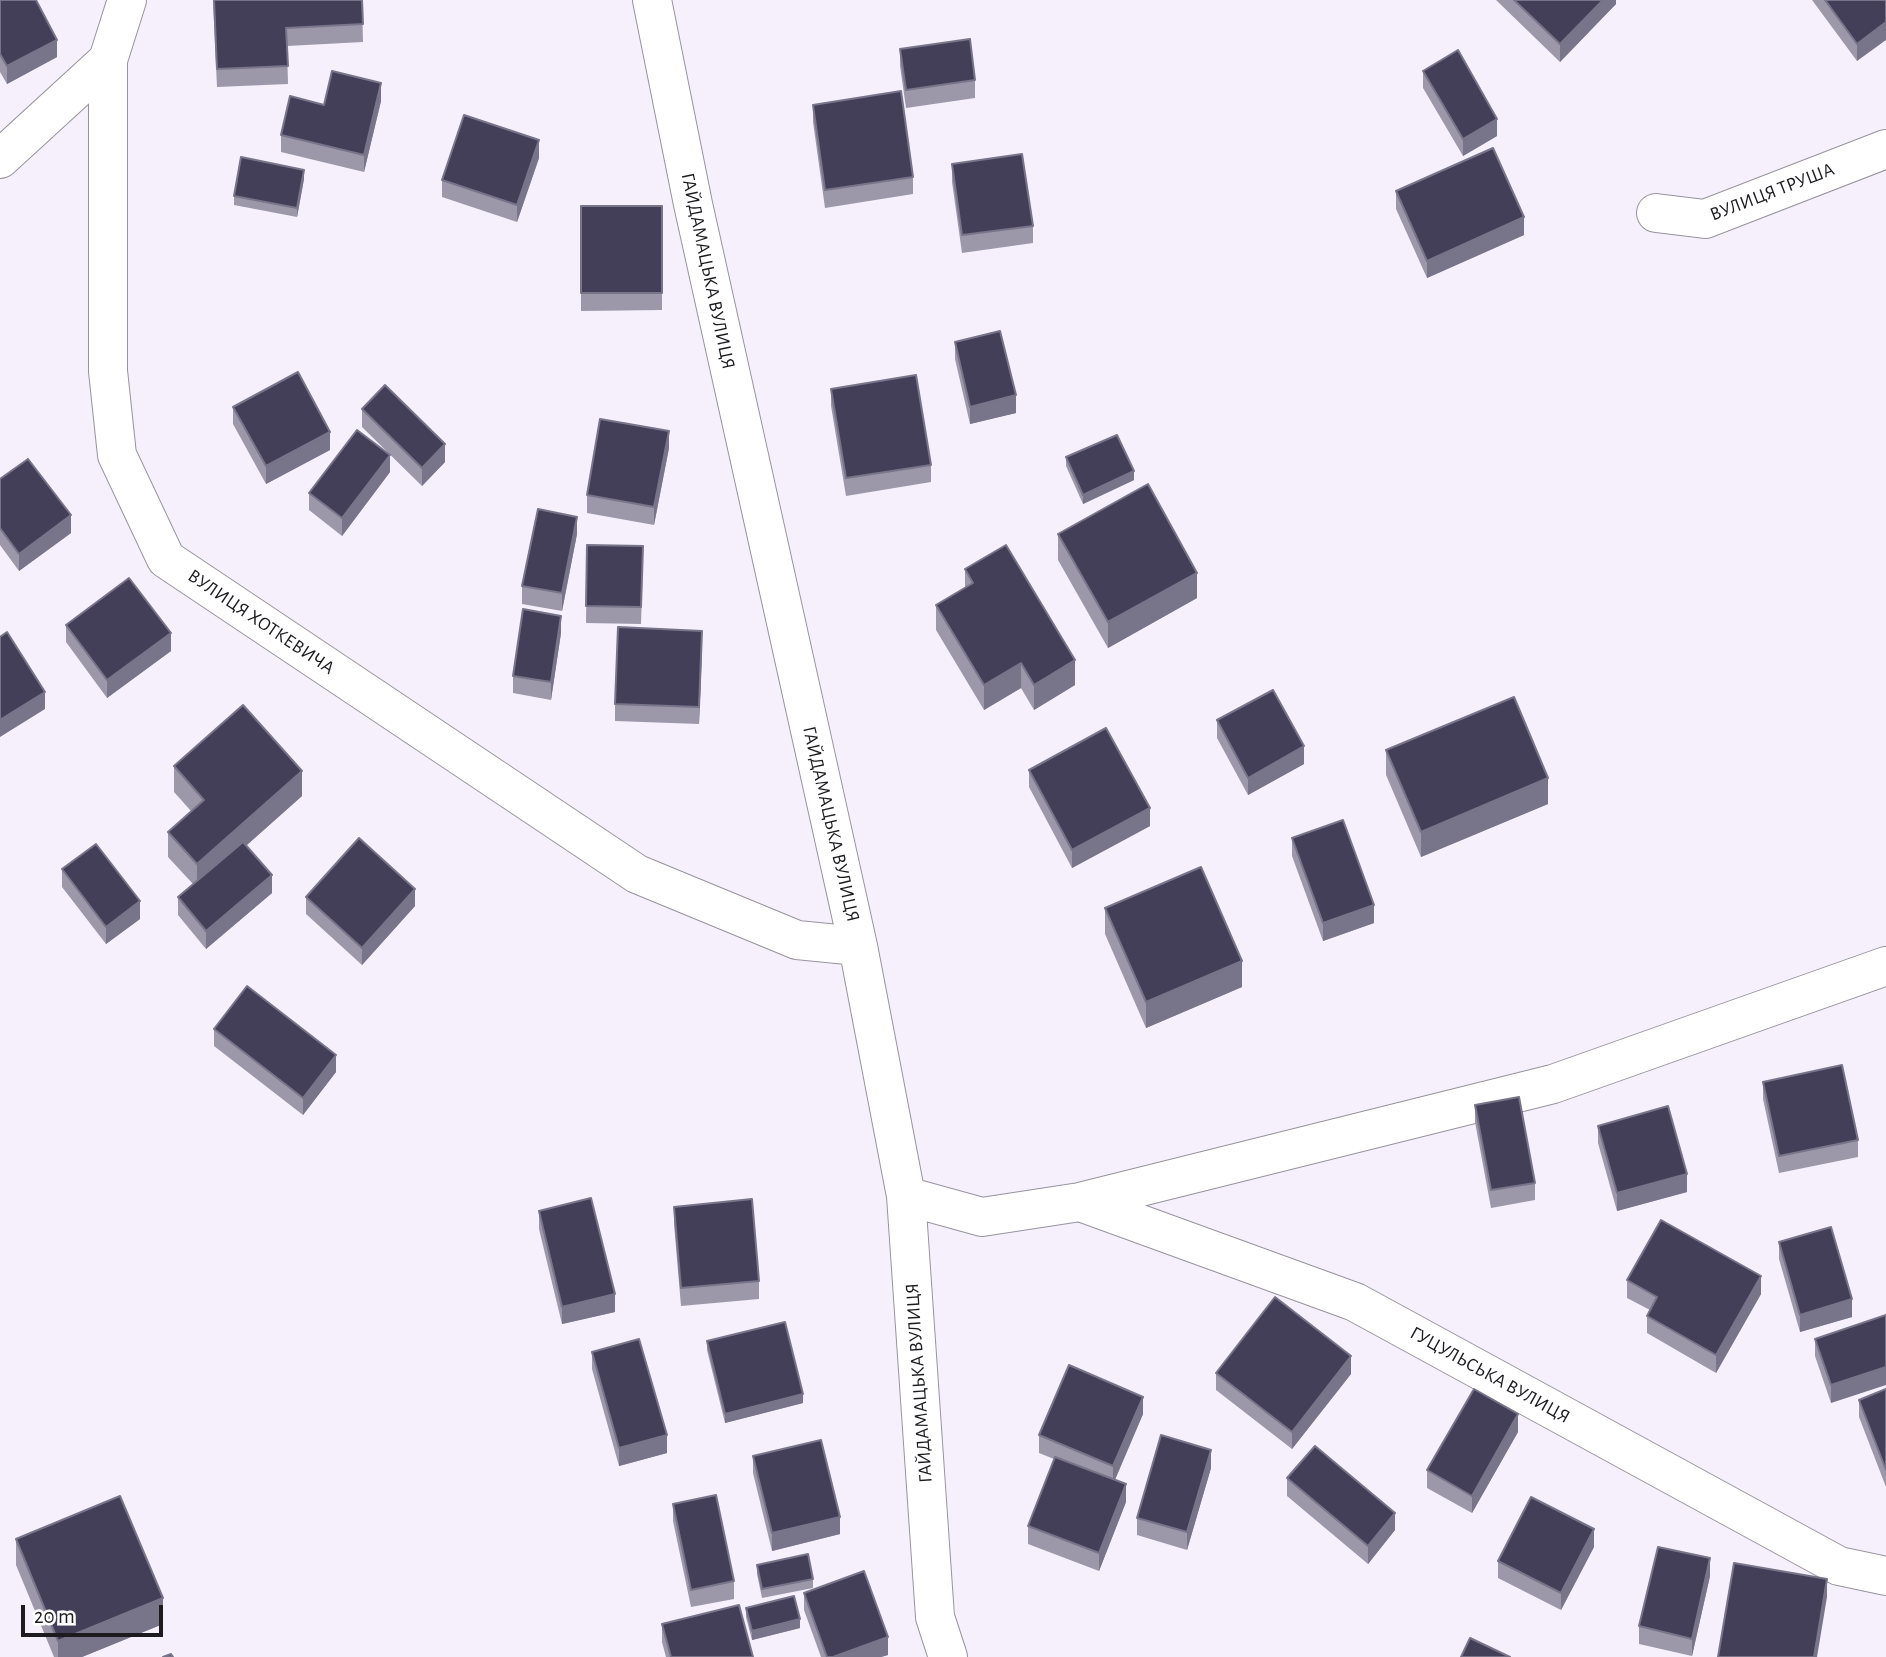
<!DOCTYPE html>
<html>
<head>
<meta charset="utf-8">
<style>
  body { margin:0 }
  #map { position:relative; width:1886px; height:1657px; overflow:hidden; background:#f5f0fc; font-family:"Alegreya Sans",sans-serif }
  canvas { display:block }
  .scale { position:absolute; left:21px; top:1605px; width:142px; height:32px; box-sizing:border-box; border:4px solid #1d1b1f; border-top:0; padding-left:9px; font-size:21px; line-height:24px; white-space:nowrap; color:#1d1b1f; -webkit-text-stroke:5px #fff; paint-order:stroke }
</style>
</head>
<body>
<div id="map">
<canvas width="1886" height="1657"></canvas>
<div class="scale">20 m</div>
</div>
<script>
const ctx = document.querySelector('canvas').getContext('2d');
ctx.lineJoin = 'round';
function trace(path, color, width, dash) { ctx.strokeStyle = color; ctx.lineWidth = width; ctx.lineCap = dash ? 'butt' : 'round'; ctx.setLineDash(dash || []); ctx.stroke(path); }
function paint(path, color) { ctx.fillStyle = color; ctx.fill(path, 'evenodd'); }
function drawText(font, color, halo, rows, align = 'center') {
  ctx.font = font + ' "Alegreya Sans",sans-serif'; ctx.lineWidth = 7; ctx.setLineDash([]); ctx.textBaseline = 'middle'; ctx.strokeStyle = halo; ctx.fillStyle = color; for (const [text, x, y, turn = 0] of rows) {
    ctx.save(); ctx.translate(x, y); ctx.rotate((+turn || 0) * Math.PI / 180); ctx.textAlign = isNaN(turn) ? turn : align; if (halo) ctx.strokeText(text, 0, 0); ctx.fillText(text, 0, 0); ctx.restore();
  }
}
const minor = new Path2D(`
  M 127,0 L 108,60 L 108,371 L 117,455 L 166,559 L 637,874 L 797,940 L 858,946
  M 652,0 L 693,204 L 858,946 L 906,1196 L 935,1617 L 948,1657
  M 0,159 L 108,60
  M 1656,213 L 1705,219 L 1886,149
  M 906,1196 L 982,1217 L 1080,1202 L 1553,1084 L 1886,966
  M 1080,1202 L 1355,1302 L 1839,1566 L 1886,1576`);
const wall = new Path2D(`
  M 0,0 L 57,57 L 7,84 L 0,72 Z
  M 213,0 L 362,0 L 363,42 L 287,46 L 288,84 L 217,87 Z
  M 1496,0 L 1616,0 L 1616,4 L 1560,62 Z
  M 1812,0 L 1886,0 L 1857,61 Z
  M 900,49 L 975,80 L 975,98 L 906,108 L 900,66 Z
  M 1423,71 L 1497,136 L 1463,156 L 1423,88 Z
  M 381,101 L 364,172 L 281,152 L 281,135 L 324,105 Z
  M 813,105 L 913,177 L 913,194 L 825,208 L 813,122 Z
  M 539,158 L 517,222 L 442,197 L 442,180 Z
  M 952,164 L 1033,226 L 1033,243 L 962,253 L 952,182 Z
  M 304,179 L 297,217 L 234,205 L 234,196 Z
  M 1396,191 L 1524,235 L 1427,278 L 1396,209 Z
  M 581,206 L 662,206 L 662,310 L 581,311 Z
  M 955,342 L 1016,413 L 970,424 L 955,359 Z
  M 831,389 L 931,465 L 931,482 L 846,496 L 831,406 Z
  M 233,407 L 330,450 L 266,484 L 233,424 Z
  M 362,409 L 445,462 L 422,486 L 362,427 Z
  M 669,448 L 654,525 L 587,513 L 587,495 Z
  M 1066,457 L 1134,480 L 1083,504 L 1066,466 Z
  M 390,472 L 342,536 L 309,510 L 309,493 Z
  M 0,479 L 71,533 L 19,571 L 0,545 Z
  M 577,534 L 562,611 L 522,604 L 522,586 Z
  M 1058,534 L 1197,598 L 1108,648 L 1058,560 Z
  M 587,545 L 643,564 L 641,624 L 586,623 Z
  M 965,569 L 1075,685 L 1034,710 L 1021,688 L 984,710 L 936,630 L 936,605 L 965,588 Z
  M 66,625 L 171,651 L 107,698 L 66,642 Z
  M 561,633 L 551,700 L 513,693 L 513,676 Z
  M 702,649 L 699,724 L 615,721 L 615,704 Z
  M 1217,720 L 1304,764 L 1248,795 L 1217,738 Z
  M 1386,750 L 1548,804 L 1421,857 L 1386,775 Z
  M 174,766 L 302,796 L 246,846 L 272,893 L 206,949 L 178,915 L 178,897 L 193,884 L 168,857 L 168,832 L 191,811 L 174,792 Z
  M 1029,770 L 1150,826 L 1072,868 L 1029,787 Z
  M 1292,838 L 1374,923 L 1323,941 L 1292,856 Z
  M 62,869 L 140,919 L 106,944 L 62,887 Z
  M 306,897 L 415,906 L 362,965 L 306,914 Z
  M 1105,908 L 1242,987 L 1146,1028 L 1105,934 Z
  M 214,1029 L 336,1072 L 303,1115 L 214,1046 Z
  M 1763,1082 L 1858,1140 L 1858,1157 L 1779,1173 L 1763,1099 Z
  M 1475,1105 L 1535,1183 L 1535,1200 L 1491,1208 L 1475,1122 Z
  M 1598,1126 L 1687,1192 L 1617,1211 L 1598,1143 Z
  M 674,1207 L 759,1281 L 759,1299 L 681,1306 L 674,1224 Z
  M 539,1211 L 615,1312 L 562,1324 L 539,1229 Z
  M 1779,1242 L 1852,1317 L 1800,1332 L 1779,1259 Z
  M 1627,1280 L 1761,1294 L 1716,1373 L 1647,1333 L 1647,1316 L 1650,1310 L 1627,1298 Z
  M 1886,1315 L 1831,1403 L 1815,1356 L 1815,1339 Z
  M 707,1341 L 803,1403 L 725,1423 L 707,1350 Z
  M 592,1352 L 667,1453 L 619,1466 L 592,1369 Z
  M 1216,1373 L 1351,1374 L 1292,1449 L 1216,1390 Z
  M 1886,1389 L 1886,1487 L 1859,1417 L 1859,1400 Z
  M 1143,1414 L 1115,1480 L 1126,1502 L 1099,1571 L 1028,1544 L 1028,1526 L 1054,1459 L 1039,1453 L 1039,1435 Z
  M 1518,1432 L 1472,1513 L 1427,1488 L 1427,1470 Z
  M 753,1456 L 840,1534 L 772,1551 L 753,1473 Z
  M 1211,1468 L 1187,1550 L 1137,1535 L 1137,1518 Z
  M 1287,1478 L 1395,1530 L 1368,1564 L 1287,1496 Z
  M 673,1504 L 734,1581 L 734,1599 L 691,1607 L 673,1521 Z
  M 16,1539 L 163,1624 L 82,1657 L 54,1657 L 16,1565 Z
  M 1594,1547 L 1561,1610 L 1498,1578 L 1498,1561 Z
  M 757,1565 L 813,1579 L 813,1588 L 762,1598 L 757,1574 Z
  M 1710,1576 L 1692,1656 L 1639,1644 L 1639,1626 Z
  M 804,1593 L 888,1655 L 881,1657 L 821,1657 L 804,1610 Z
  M 746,1608 L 800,1628 L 752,1640 L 746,1617 Z
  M 662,1624 L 753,1657 L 666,1657 L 662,1642 Z`);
const shadedWall = new Path2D(`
  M 1603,0 L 1616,0 L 1616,4 L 1560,62 L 1560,44 Z
  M 1886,22 L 1886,40 L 1857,61 L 1857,44 Z
  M 57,40 L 57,57 L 7,84 L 7,66 Z
  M 381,83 L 381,101 L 364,172 L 364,155 Z
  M 1497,119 L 1497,136 L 1463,156 L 1463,139 Z
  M 539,140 L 539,158 L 517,222 L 517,205 Z
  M 304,170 L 304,179 L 297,217 L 297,208 Z
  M 1524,217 L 1524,235 L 1427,278 L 1427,261 Z
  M 1016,395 L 1016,413 L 970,424 L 970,407 Z
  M 669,431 L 669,448 L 654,525 L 654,507 Z
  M 330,432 L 330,450 L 266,484 L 266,466 Z
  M 445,444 L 445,462 L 422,486 L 422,468 Z
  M 390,455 L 390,472 L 342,536 L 342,518 Z
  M 1134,471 L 1134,480 L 1083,504 L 1083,495 Z
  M 71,515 L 71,533 L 19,571 L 19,554 Z
  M 577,517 L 577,534 L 562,611 L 562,593 Z
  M 1197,573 L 1197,598 L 1108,648 L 1108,622 Z
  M 561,616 L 561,633 L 551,700 L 551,682 Z
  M 702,631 L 702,649 L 699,724 L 699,707 Z
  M 171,633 L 171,651 L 107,698 L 107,680 Z
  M 1075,660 L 1075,685 L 1034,710 L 1034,685 Z
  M 1021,663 L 1021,688 L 984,710 L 984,685 Z
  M 45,692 L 45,709 L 0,737 L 0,720 Z
  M 1304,746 L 1304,764 L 1248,795 L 1248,778 Z
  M 302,771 L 302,796 L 197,889 L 197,864 Z
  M 1548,778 L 1548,804 L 1421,857 L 1421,832 Z
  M 1150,808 L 1150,826 L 1072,868 L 1072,850 Z
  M 272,875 L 272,893 L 206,949 L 206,931 Z
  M 415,889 L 415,906 L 362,965 L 362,948 Z
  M 140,901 L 140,919 L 106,944 L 106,927 Z
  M 1374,905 L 1374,923 L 1323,941 L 1323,923 Z
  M 1242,961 L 1242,987 L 1146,1028 L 1146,1002 Z
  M 336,1055 L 336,1072 L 303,1115 L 303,1098 Z
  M 1687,1174 L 1687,1192 L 1617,1211 L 1617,1193 Z
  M 1761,1276 L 1761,1294 L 1716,1373 L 1716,1355 Z
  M 615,1294 L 615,1312 L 562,1324 L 562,1307 Z
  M 1852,1299 L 1852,1317 L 1800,1332 L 1800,1315 Z
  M 1351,1356 L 1351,1374 L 1292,1449 L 1292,1432 Z
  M 1886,1367 L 1886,1385 L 1831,1403 L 1831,1385 Z
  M 803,1394 L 803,1403 L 725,1423 L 725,1414 Z
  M 1143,1397 L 1143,1414 L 1113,1484 L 1113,1466 Z
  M 1518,1414 L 1518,1432 L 1472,1513 L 1472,1496 Z
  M 667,1435 L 667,1453 L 619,1466 L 619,1448 Z
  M 1211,1450 L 1211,1468 L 1187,1550 L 1187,1532 Z
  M 1126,1484 L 1126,1502 L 1099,1571 L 1099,1553 Z
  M 1395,1513 L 1395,1530 L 1368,1564 L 1368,1546 Z
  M 840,1517 L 840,1534 L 772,1551 L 772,1533 Z
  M 1594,1529 L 1594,1547 L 1561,1610 L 1561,1593 Z
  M 1710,1558 L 1710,1576 L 1692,1656 L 1692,1639 Z
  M 1827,1579 L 1827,1597 L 1817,1657 L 1814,1657 Z
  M 163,1598 L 163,1624 L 82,1657 L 58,1657 L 58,1641 Z
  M 800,1619 L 800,1628 L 752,1640 L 752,1631 Z
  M 888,1637 L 888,1655 L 881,1657 L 833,1657 Z`);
const building = new Path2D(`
  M 0,0 L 36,0 L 57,40 L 7,66 L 0,54 Z
  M 214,0 L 362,0 L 363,24 L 286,28 L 288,66 L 217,69 Z
  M 1514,0 L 1603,0 L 1560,44 Z
  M 1825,0 L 1886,0 L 1886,22 L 1857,44 Z
  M 970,39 L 975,80 L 906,90 L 900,49 Z
  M 1458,50 L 1497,119 L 1463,139 L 1423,71 Z
  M 332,71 L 381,83 L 364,155 L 281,135 L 290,96 L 324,105 Z
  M 901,91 L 913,177 L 825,190 L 813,105 Z
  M 464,115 L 539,140 L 517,205 L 442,180 Z
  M 1493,148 L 1524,217 L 1427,261 L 1396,191 Z
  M 1022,154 L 1033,226 L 962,235 L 952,164 Z
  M 241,157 L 304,170 L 297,208 L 234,196 Z
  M 581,206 L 662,206 L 662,293 L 581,293 Z
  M 1000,331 L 1016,395 L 970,407 L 955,342 Z
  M 298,372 L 330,432 L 266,466 L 233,407 Z
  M 916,375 L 931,465 L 846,478 L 831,389 Z
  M 385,385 L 445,444 L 422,468 L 362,409 Z
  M 600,419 L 669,431 L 654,507 L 587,495 Z
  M 357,430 L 390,455 L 342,518 L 309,493 Z
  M 1117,435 L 1134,471 L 1083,495 L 1066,457 Z
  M 28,459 L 71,515 L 19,554 L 0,528 L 0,479 Z
  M 1148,484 L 1197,573 L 1108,622 L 1058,534 Z
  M 538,509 L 577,517 L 562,593 L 522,586 Z
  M 587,545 L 643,546 L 641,607 L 586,606 Z
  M 1006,545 L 1075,660 L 1034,685 L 1021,663 L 984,685 L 936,605 L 973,583 L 965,569 Z
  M 129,578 L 171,633 L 107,680 L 66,625 Z
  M 523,609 L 561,616 L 551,682 L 513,676 Z
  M 618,627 L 702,631 L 699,707 L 615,704 Z
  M 7,632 L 45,692 L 0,720 L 0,637 Z
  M 1273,690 L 1304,746 L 1248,778 L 1217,720 Z
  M 1514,697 L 1548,778 L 1421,832 L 1386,750 Z
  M 243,705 L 302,771 L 197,864 L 168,832 L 204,800 L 174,766 Z
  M 1106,728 L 1150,808 L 1072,850 L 1029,770 Z
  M 1343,820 L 1374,905 L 1323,923 L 1292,838 Z
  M 359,838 L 415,889 L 362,948 L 306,897 Z
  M 243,842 L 272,875 L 206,931 L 178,897 Z
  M 96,844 L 140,901 L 106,927 L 62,869 Z
  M 1201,867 L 1242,961 L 1146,1002 L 1105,908 Z
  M 247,986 L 336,1055 L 303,1098 L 214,1029 Z
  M 1842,1065 L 1858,1140 L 1779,1156 L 1763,1082 Z
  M 1519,1097 L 1535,1183 L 1491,1190 L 1475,1105 Z
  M 1668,1106 L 1687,1174 L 1617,1193 L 1598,1126 Z
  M 591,1198 L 615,1294 L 562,1307 L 539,1211 Z
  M 752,1199 L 759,1281 L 681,1288 L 674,1207 Z
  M 1661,1220 L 1761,1276 L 1716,1355 L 1647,1316 L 1657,1297 L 1627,1280 Z
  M 1831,1227 L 1852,1299 L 1800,1315 L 1779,1242 Z
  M 1275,1297 L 1351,1356 L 1292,1432 L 1216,1373 Z
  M 1886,1315 L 1886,1367 L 1831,1385 L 1815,1339 Z
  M 785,1322 L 803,1394 L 725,1414 L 707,1341 Z
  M 639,1339 L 667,1435 L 619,1448 L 592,1352 Z
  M 1069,1365 L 1143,1397 L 1113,1466 L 1039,1435 Z
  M 1474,1389 L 1518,1414 L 1472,1496 L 1427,1470 Z
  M 1886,1389 L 1886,1470 L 1859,1400 Z
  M 1161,1435 L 1211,1450 L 1187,1532 L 1137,1518 Z
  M 821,1440 L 840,1517 L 772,1533 L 753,1456 Z
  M 1315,1446 L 1395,1513 L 1368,1546 L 1287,1478 Z
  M 1055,1457 L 1126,1484 L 1099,1553 L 1028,1526 Z
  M 716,1495 L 734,1581 L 691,1590 L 673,1504 Z
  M 120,1496 L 163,1598 L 58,1641 L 16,1539 Z
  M 1531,1497 L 1594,1529 L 1561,1593 L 1498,1561 Z
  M 1658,1547 L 1710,1558 L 1692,1639 L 1639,1626 Z
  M 808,1554 L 813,1579 L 762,1589 L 757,1565 Z
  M 1734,1563 L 1827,1579 L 1814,1657 L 1718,1657 Z
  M 864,1571 L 888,1637 L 833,1657 L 827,1657 L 804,1593 Z
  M 794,1596 L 800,1619 L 752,1631 L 746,1608 Z
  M 739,1605 L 753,1657 L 671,1657 L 662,1624 Z
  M 1470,1638 L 1510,1657 L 1461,1657 Z
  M 171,1654 L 173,1657 L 163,1657 Z`);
const streetNames = [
  ["ВУЛИЦЯ ТРУША",1772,192,-21],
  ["ГАЙДАМАЦЬКА ВУЛИЦЯ",708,271,78],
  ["ВУЛИЦЯ ХОТКЕВИЧА",261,622,34],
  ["ГАЙДАМАЦЬКА ВУЛИЦЯ",831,824,77],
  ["ГУЦУЛЬСЬКА ВУЛИЦЯ",1490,1375,29],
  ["ГАЙДАМАЦЬКА ВУЛИЦЯ",919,1383,-94]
];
trace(minor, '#98949f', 40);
trace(minor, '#fff', 38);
paint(wall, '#9c98aa');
paint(shadedWall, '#787489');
paint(building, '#433f58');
trace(building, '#787489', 2);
drawText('19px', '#1d1b1f', '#fff', streetNames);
</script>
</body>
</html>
